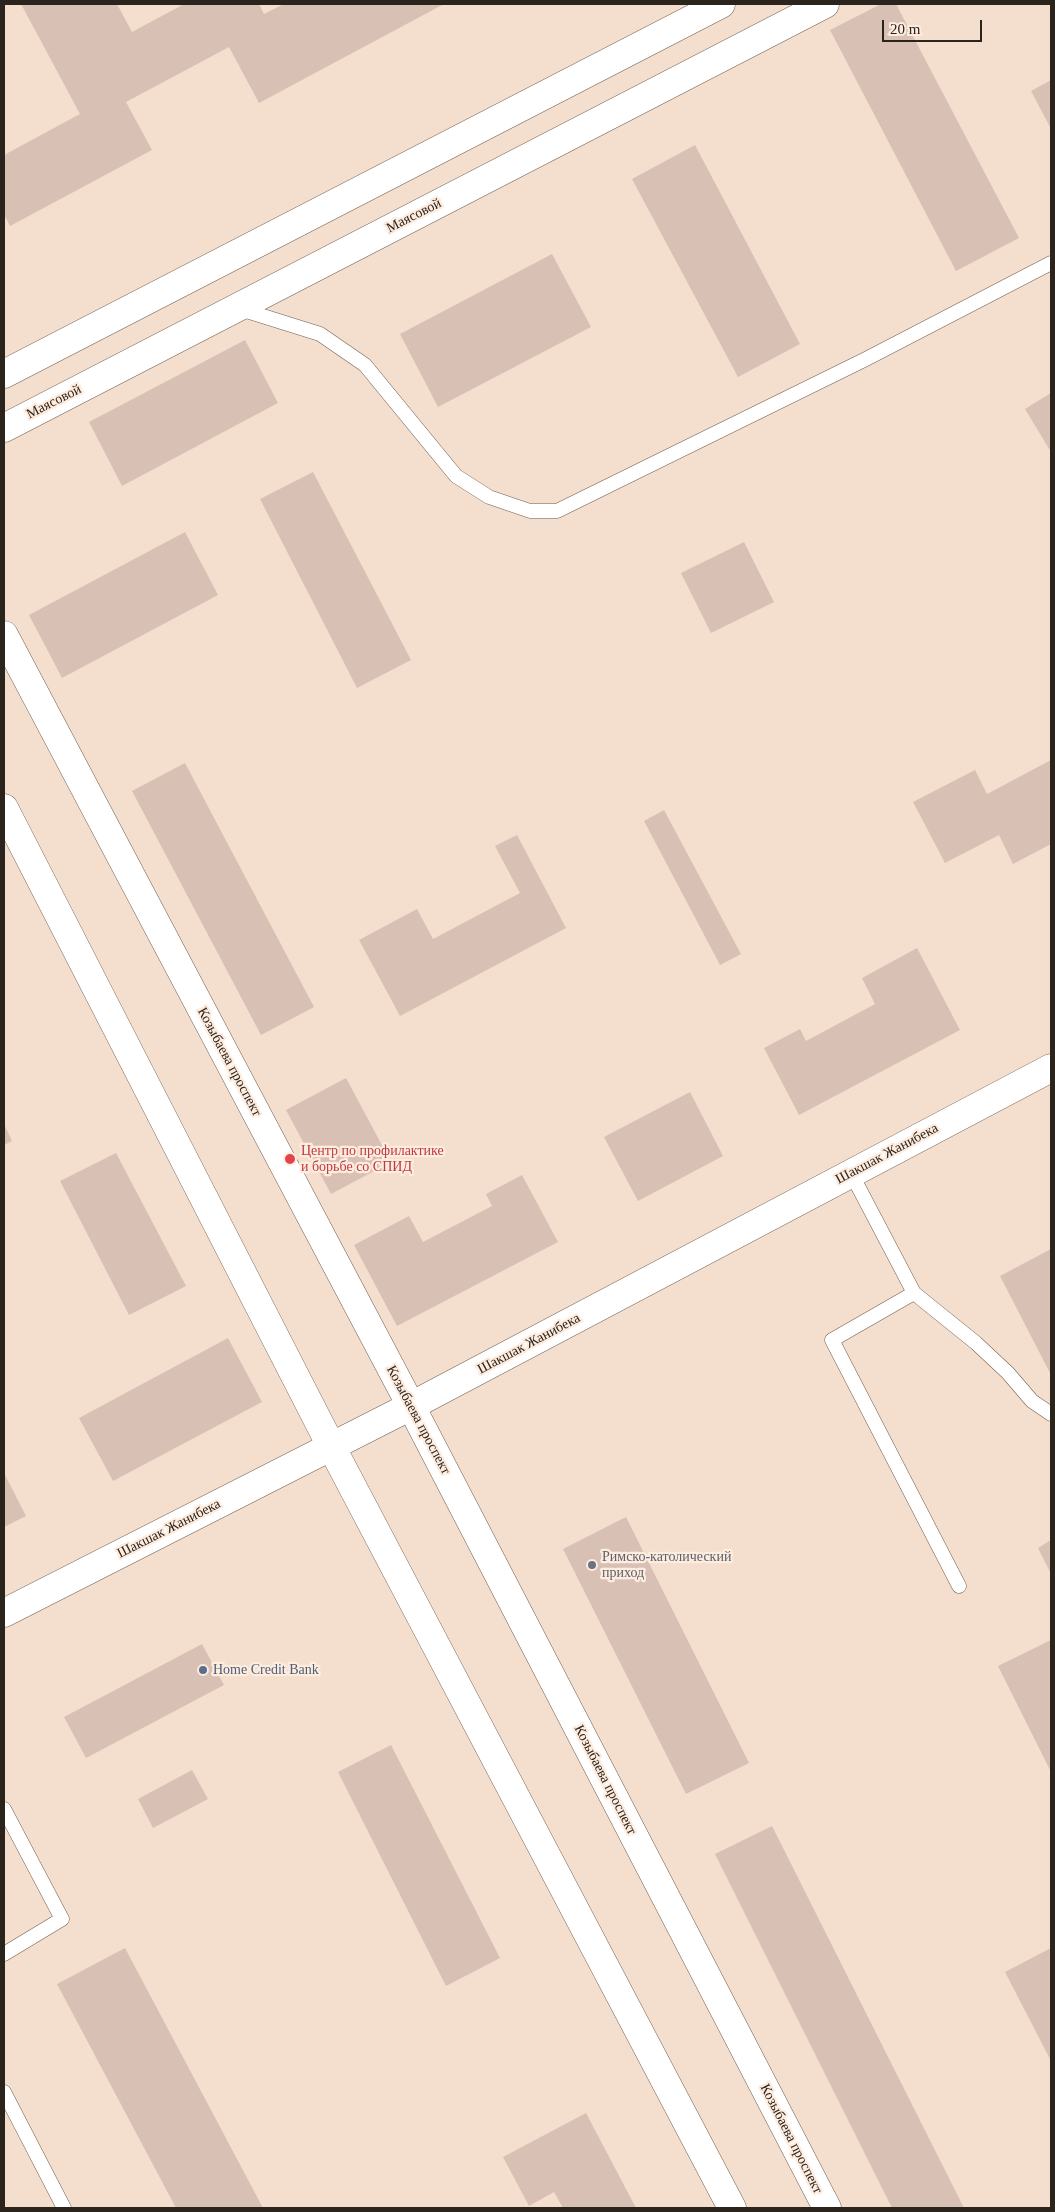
<!DOCTYPE html>
<html>
<head>
<meta charset="utf-8">
<style>
  body { margin:0 }
  #map { position:relative; width:1055px; height:2212px; overflow:hidden; background:#f4decd; font-family:"Times New Roman",serif }
  canvas { display:block }
  .frame { position:absolute; inset:0; border:5px solid #2b241d; pointer-events:none }
  .scale { position:absolute; left:882px; top:20px; width:100px; height:22px; box-sizing:border-box; border:2px solid #2b241d; border-top:0; padding-left:6px; font-size:15px; line-height:18px; white-space:nowrap; color:#2b241d; -webkit-text-stroke:4px #feecdf; paint-order:stroke }
</style>
</head>
<body>
<div id="map">
<canvas width="1055" height="2212"></canvas>
<div class="frame"></div>
<div class="scale">20 m</div>
</div>
<script>
const ctx = document.querySelector('canvas').getContext('2d');
ctx.lineJoin = 'round';
function paint(path, color) { ctx.fillStyle = color; ctx.fill(path, 'evenodd'); }
function trace(path, color, width, dash) { ctx.strokeStyle = color; ctx.lineWidth = width; ctx.lineCap = dash ? 'butt' : 'round'; ctx.setLineDash(dash || []); ctx.stroke(path); }
function drawText(font, color, halo, rows, align = 'center') {
  ctx.font = font + ' "Times New Roman",serif'; ctx.lineWidth = 4.5; ctx.setLineDash([]); ctx.textBaseline = 'middle'; ctx.strokeStyle = halo; ctx.fillStyle = color; for (const [text, x, y, turn = 0] of rows) {
    ctx.save(); ctx.translate(x, y); ctx.rotate((+turn || 0) * Math.PI / 180); ctx.textAlign = isNaN(turn) ? turn : align; if (halo) ctx.strokeText(text, 0, 0); ctx.fillText(text, 0, 0); ctx.restore();
  }
}
const building = new Path2D(`
  M 21,4 L 117,4 L 132,32 L 184,4 L 259,4 L 264,14 L 284,4 L 444,4 L 259,103 L 229,47 L 126,102 L 152,150 L 10,226 L 4,214 L 4,155 L 80,114 Z
  M 881,4 L 896,4 L 1019,238 L 956,271 L 830,30 Z
  M 1051,80 L 1051,129 L 1031,91 Z
  M 695,145 L 800,344 L 738,377 L 632,179 Z
  M 552,254 L 591,327 L 438,407 L 400,334 Z
  M 245,340 L 278,403 L 122,486 L 89,422 Z
  M 1051,393 L 1051,452 L 1025,409 Z
  M 313,472 L 411,660 L 357,688 L 260,499 Z
  M 185,532 L 218,595 L 62,678 L 29,615 Z
  M 744,542 L 774,602 L 711,633 L 681,573 Z
  M 1051,760 L 1051,844 L 1013,864 L 999,835 L 945,863 L 913,802 L 975,770 L 987,794 Z
  M 185,763 L 314,1007 L 261,1035 L 132,791 Z
  M 664,810 L 741,954 L 720,965 L 644,821 Z
  M 517,835 L 566,928 L 400,1016 L 359,940 L 417,909 L 433,939 L 520,893 L 495,846 Z
  M 917,948 L 960,1030 L 799,1115 L 764,1048 L 800,1029 L 806,1041 L 875,1004 L 862,978 Z
  M 346,1078 L 391,1162 L 331,1194 L 286,1110 Z
  M 690,1092 L 723,1156 L 638,1201 L 604,1137 Z
  M 4,1124 L 12,1141 L 4,1145 Z
  M 116,1153 L 186,1286 L 129,1315 L 60,1181 Z
  M 522,1175 L 558,1242 L 397,1326 L 354,1245 L 409,1216 L 423,1242 L 492,1206 L 486,1194 Z
  M 1051,1249 L 1051,1375 L 1000,1276 Z
  M 228,1338 L 262,1402 L 113,1481 L 79,1418 Z
  M 4,1473 L 26,1516 L 4,1527 Z
  M 626,1517 L 749,1763 L 686,1794 L 563,1549 Z
  M 1051,1540 L 1051,1574 L 1038,1548 Z
  M 1051,1640 L 1051,1772 L 998,1666 Z
  M 202,1644 L 224,1685 L 86,1758 L 64,1717 Z
  M 391,1745 L 500,1958 L 446,1986 L 338,1772 Z
  M 192,1770 L 208,1799 L 153,1828 L 138,1799 Z
  M 772,1826 L 964,2208 L 892,2208 L 715,1854 Z
  M 125,1948 L 263,2208 L 176,2208 L 57,1984 Z
  M 1051,1948 L 1051,2061 L 1005,1972 Z
  M 586,2113 L 636,2208 L 563,2208 L 554,2192 L 529,2206 L 503,2157 Z`);
const lane = new Path2D(`
  M 237,308 L 320,334 L 365,365 L 456,476 L 489,497 L 530,511 L 557,511 L 866,359 L 1051,263
  M 851,1173 L 914,1293 L 976,1343 L 1008,1373 L 1032,1401 L 1051,1414
  M 914,1293 L 832,1340 L 959,1586
  M 4,1809 L 62,1919 L 4,1954
  M 4,2092 L 64,2208`);
const street = new Path2D(`
  M 4,374 L 721,4
  M 4,428 L 825,4
  M 4,635 L 411,1406 L 827,2208
  M 4,808 L 331,1446 L 732,2208`);
const secondary = new Path2D(`
  M 4,1613 L 411,1406 L 1051,1068`);
const markers = [
  [290,1159,6,"#e0444e"],
  [592,1565,5,"#6b7280"],
  [203,1670,5,"#5c6f8a"]
];
const streetNames = [
  ["Маясовой",414,216,-27],
  ["Маясовой",54,402,-27],
  ["Козыбаева проспект",229,1062,62],
  ["Шакшак Жанибека",887,1154,-28],
  ["Шакшак Жанибека",529,1344,-28],
  ["Козыбаева проспект",418,1420,62],
  ["Шакшак Жанибека",169,1529,-27],
  ["Козыбаева проспект",605,1780,63],
  ["Козыбаева проспект",791,2139,63]
];
const healthNames = [
  ["Центр по профилактике",301,1151],
  ["и борьбе со СПИД",301,1167]
];
const worshipNames = [
  ["Римско-католический",602,1557],
  ["приход",602,1573]
];
const serviceNames = [
  ["Home Credit Bank",213,1670]
];
paint(building, '#d9c0b5');
trace(lane, '#715f50', 15);
trace(street, '#715f50', 29);
trace(secondary, '#715f50', 29);
trace(lane, '#fff', 14);
trace(street, '#fff', 28);
trace(secondary, '#fff', 28);
for (const [x, y, r, color] of markers) { const dot = new Path2D(); dot.arc(x, y, r, 0, 2 * Math.PI); ctx.fillStyle = color; ctx.fill(dot); trace(dot, '#feecdf', 2); }
drawText('14px', '#2b241d', '#feecdf', streetNames);
drawText('14px', '#be3a42', '#feecdf', healthNames, 'left');
drawText('14px', '#5b616d', '#feecdf', worshipNames, 'left');
drawText('14px', '#4e5e75', '#feecdf', serviceNames, 'left');
</script>
</body>
</html>
